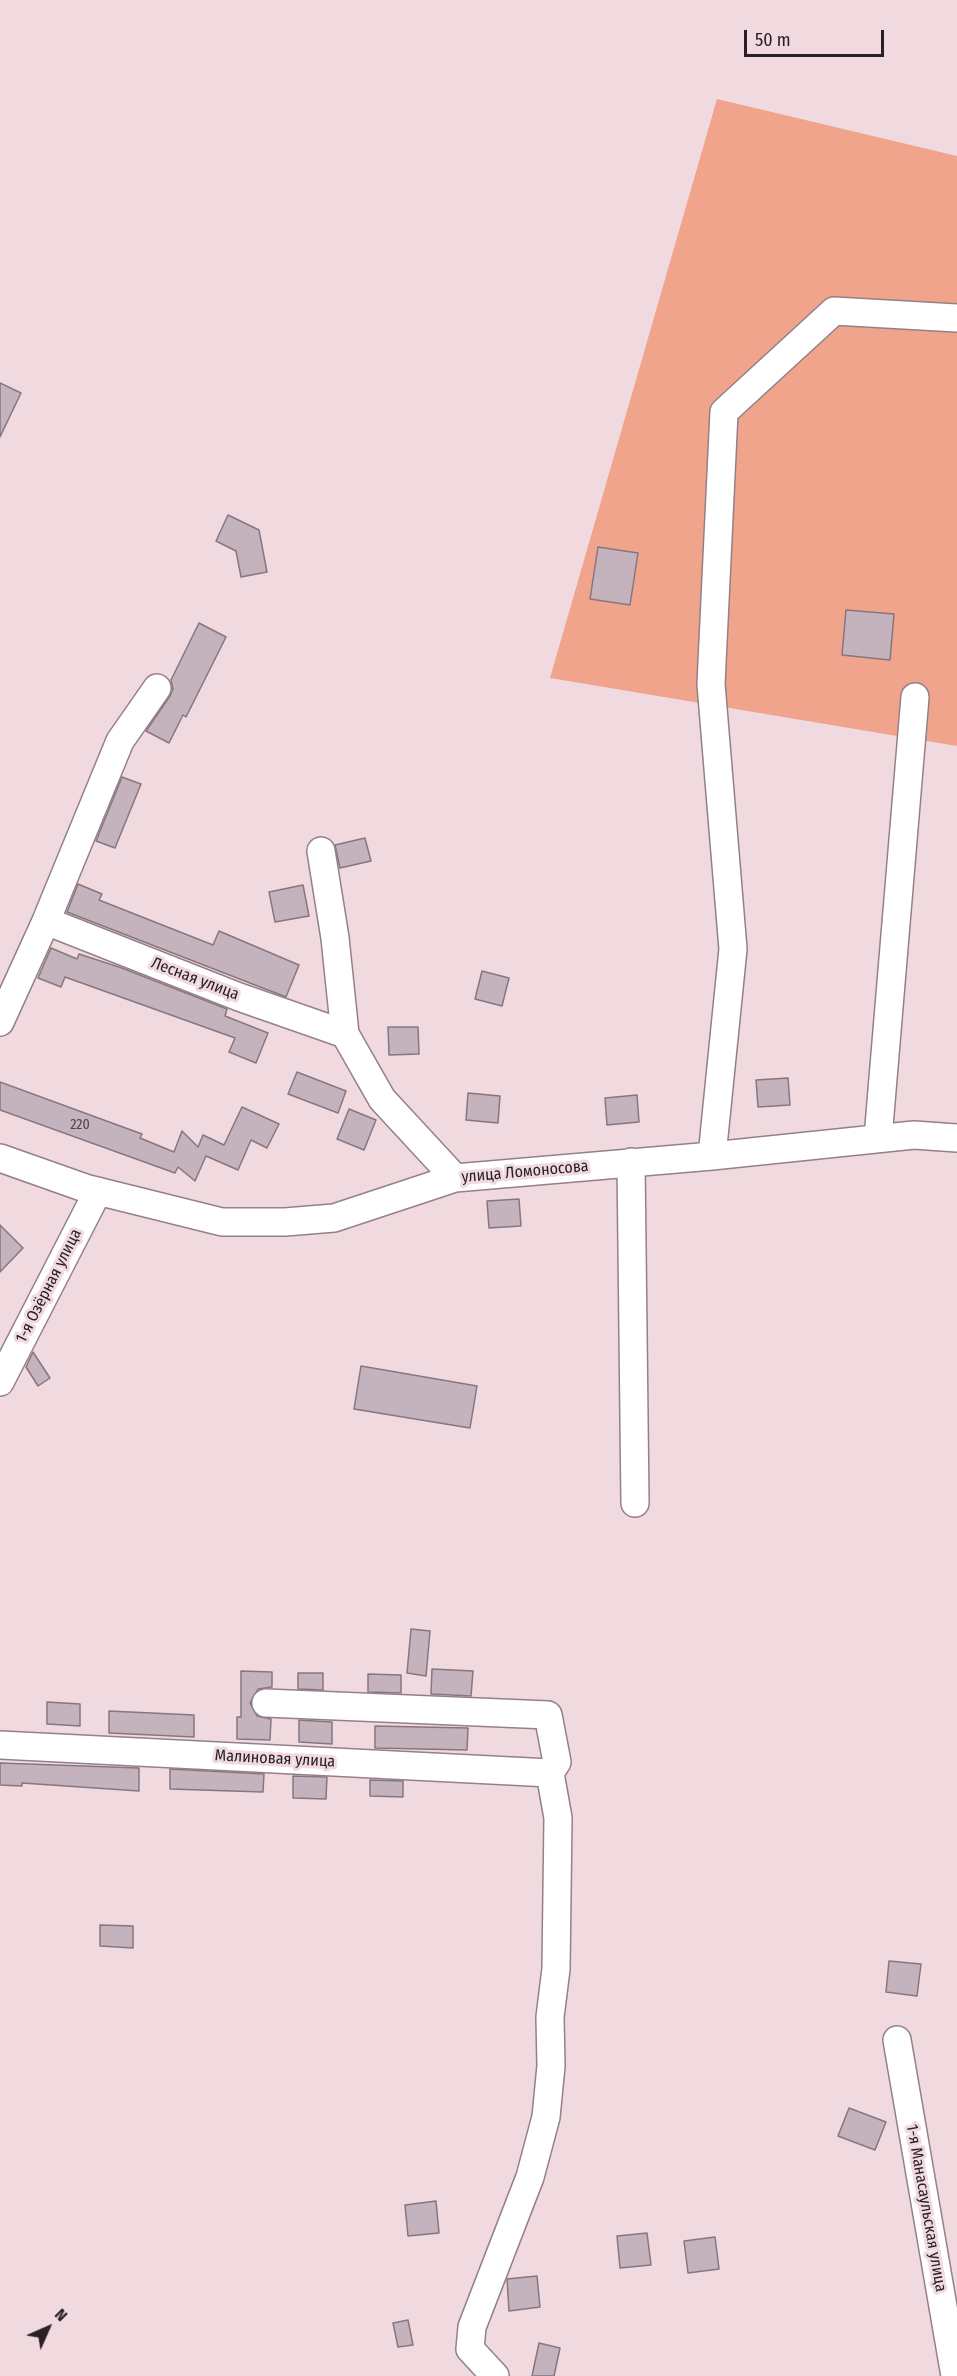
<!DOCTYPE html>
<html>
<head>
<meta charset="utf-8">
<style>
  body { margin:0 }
  #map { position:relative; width:957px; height:2376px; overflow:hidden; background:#f0dadf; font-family:"Fira Sans Condensed",sans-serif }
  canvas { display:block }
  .north { position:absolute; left:18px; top:2298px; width:60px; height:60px; -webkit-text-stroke:4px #f0dadf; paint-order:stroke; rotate:45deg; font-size:16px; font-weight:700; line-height:24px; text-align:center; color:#282023 }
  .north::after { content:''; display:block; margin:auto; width:21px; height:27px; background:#282023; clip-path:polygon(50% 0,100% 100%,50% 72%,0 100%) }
  .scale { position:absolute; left:744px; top:30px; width:140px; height:27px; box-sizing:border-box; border:3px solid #282023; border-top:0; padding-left:8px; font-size:18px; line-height:21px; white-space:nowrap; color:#282023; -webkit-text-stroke:4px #f0dadf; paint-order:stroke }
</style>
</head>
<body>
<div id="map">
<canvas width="957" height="2376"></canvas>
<div class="north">N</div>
<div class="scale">50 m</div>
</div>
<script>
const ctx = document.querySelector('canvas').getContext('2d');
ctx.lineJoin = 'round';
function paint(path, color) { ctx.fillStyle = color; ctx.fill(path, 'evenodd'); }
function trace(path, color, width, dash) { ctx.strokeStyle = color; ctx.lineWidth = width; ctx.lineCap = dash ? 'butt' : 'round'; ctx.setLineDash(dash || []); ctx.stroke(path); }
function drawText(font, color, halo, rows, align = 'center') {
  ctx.font = font + ' "Fira Sans Condensed",sans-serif'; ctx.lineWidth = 6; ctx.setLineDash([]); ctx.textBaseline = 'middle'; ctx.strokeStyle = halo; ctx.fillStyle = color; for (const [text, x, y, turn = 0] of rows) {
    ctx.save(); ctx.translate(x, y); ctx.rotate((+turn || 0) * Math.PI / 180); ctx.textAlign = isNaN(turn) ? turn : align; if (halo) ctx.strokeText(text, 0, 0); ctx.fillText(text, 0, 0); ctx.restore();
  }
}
const green = new Path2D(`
  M 717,99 L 957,156 L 957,746 L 550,678 Z`);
const building = new Path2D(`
  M 0,383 L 21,393 L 0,437 Z
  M 228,515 L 259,530 L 267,572 L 241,577 L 236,551 L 216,541 Z
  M 598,547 L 638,553 L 630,605 L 590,599 Z
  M 846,610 L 894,614 L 890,660 L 842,655 Z
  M 199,623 L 226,637 L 186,717 L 183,715 L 169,743 L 146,731 L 170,696 L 173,689 L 171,680 Z
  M 122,777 L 141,784 L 115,848 L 96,841 Z
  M 365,838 L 371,861 L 340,868 L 335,845 Z
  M 78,884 L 102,894 L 99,900 L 213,945 L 219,931 L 299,965 L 286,997 L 67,912 Z
  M 303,885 L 309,916 L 275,922 L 269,892 Z
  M 51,948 L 77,959 L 79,954 L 122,968 L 227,1009 L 225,1016 L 268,1033 L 256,1063 L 229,1052 L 235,1038 L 65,977 L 61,987 L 38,978 Z
  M 482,971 L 509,978 L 502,1006 L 475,999 Z
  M 388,1027 L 418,1027 L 419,1054 L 389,1055 Z
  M 297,1072 L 346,1091 L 338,1113 L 288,1094 Z
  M 788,1078 L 790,1105 L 758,1107 L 756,1080 Z
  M 0,1082 L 142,1134 L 140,1138 L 174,1152 L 182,1131 L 198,1147 L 203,1135 L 224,1145 L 242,1107 L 279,1124 L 267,1148 L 251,1140 L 238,1170 L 206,1156 L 195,1181 L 178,1167 L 175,1173 L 0,1110 Z
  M 468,1093 L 500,1096 L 498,1123 L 466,1120 Z
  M 637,1095 L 639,1122 L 607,1125 L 605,1098 Z
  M 349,1109 L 376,1120 L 364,1150 L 337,1139 Z
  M 519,1199 L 521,1226 L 489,1228 L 487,1201 Z
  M 0,1225 L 23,1248 L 0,1272 Z
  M 33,1352 L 50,1378 L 38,1386 L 26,1367 Z
  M 361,1366 L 477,1386 L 470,1428 L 354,1409 Z
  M 411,1629 L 430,1631 L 426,1676 L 407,1673 Z
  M 432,1669 L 473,1671 L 471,1696 L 431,1694 Z
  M 241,1671 L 272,1672 L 272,1687 L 258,1689 L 250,1703 L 257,1716 L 271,1719 L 270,1740 L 237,1739 L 237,1717 L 241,1717 Z
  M 298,1673 L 323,1673 L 323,1690 L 298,1689 Z
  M 368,1674 L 401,1675 L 401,1693 L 368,1692 Z
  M 47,1702 L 80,1704 L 80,1726 L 47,1724 Z
  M 109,1711 L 194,1715 L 194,1737 L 109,1733 Z
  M 299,1720 L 332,1722 L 332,1744 L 299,1742 Z
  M 375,1726 L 468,1728 L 467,1750 L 375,1748 Z
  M 0,1763 L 139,1768 L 139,1791 L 22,1783 L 22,1786 L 0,1785 Z
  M 170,1769 L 264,1774 L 263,1792 L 170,1789 Z
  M 293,1776 L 327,1777 L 326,1799 L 293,1798 Z
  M 370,1780 L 403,1781 L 403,1797 L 370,1796 Z
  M 100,1925 L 133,1926 L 133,1948 L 100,1946 Z
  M 889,1961 L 921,1964 L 917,1996 L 886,1992 Z
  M 849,2108 L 886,2122 L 875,2150 L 838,2136 Z
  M 436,2201 L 439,2233 L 408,2236 L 405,2205 Z
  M 647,2233 L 651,2265 L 620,2268 L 617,2236 Z
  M 715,2237 L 719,2269 L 688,2273 L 684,2241 Z
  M 537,2276 L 540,2307 L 509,2311 L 507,2279 Z
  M 408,2320 L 413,2345 L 398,2347 L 393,2323 Z
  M 539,2343 L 560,2348 L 554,2376 L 532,2376 Z`);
const minor = new Path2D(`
  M 321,851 L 335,938 L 345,1034 L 382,1099 L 455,1178
  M 46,921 L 239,997 L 345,1034
  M 0,1022 L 46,921 L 120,741 L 157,688
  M 878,1138 L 915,697
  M 712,1156 L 733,949 L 711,684 L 724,412 L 834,311 L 957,318
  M 0,1158 L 85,1188 L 222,1222 L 285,1222 L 334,1218 L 455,1178 L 712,1156 L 914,1135 L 957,1138
  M 631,1162 L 635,1503
  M 0,1382 L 98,1191
  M 266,1703 L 548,1715 L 557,1762 L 550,1773 L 558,1818 L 556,1969 L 550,2017 L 551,2066 L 546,2117 L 530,2177 L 472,2327 L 470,2349 L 495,2376
  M 0,1745 L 550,1773
  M 897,2040 L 955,2376`);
const numberNames = [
  ["220",80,1125]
];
const streetNames = [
  ["Лесная улица",195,979,21],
  ["улица Ломоносова",525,1172,-5],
  ["1-я Озёрная улица",49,1286,-63],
  ["Малиновая улица",275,1759,3],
  ["1-я Манасаульская улица",926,2208,80]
];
paint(green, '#efa48b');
paint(building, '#c4b2bd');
trace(building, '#877680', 1.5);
trace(minor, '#948085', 30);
trace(minor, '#fff', 27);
drawText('14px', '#4f444a', null, numberNames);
drawText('16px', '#282023', '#f0dadf', streetNames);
</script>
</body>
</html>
